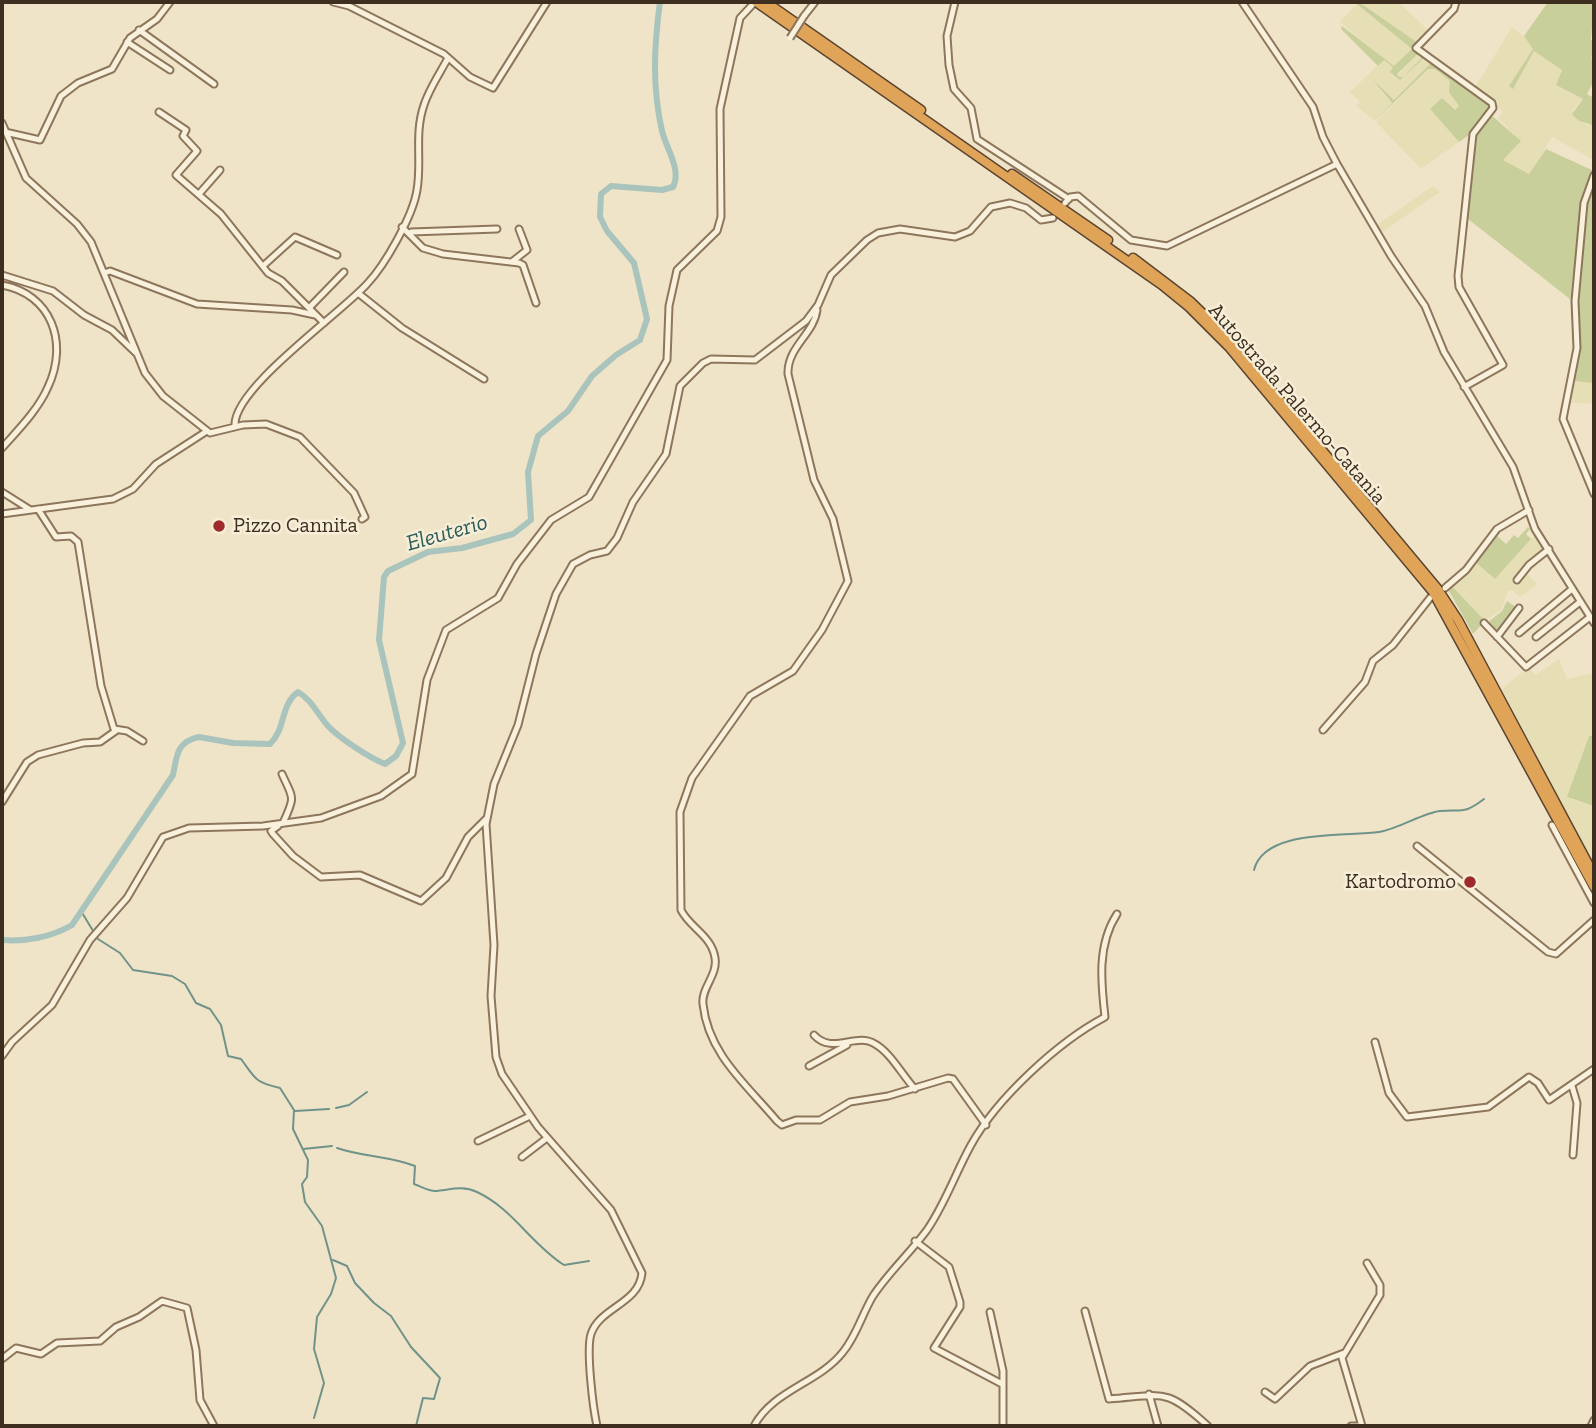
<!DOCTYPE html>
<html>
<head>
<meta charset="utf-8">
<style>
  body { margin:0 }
  #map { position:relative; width:1596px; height:1428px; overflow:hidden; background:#f0e4c8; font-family:"Zilla Slab",serif }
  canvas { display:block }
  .frame { position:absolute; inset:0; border:4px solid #3d2e20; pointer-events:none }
</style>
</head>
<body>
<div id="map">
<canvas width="1596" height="1428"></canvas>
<div class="frame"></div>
</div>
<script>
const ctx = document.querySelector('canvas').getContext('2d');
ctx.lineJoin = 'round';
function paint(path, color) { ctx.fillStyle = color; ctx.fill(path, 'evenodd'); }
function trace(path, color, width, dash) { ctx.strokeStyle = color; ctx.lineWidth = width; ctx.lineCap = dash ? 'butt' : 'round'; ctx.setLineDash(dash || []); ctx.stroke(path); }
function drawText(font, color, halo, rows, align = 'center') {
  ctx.font = font + ' "Zilla Slab",serif'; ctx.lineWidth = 5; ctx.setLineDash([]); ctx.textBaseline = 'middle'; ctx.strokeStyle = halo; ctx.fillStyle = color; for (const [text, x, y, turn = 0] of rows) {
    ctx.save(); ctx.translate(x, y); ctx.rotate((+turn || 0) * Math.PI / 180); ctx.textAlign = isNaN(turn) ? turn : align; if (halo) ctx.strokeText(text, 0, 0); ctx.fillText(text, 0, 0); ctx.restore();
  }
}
const farmland = new Path2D(`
  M 1361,2 L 1398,2 L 1429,31 L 1418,43 L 1412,42 L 1361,6 Z
  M 1357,4 L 1413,49 L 1390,71 L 1399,77 L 1397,75 L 1419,53 L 1424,56 L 1420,62 L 1427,58 L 1431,64 L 1394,101 L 1374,85 L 1392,103 L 1375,121 L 1356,106 L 1360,102 L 1350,92 L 1384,59 L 1340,22 Z
  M 1512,27 L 1529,40 L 1534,51 L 1562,70 L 1556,85 L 1583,99 L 1573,110 L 1579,121 L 1590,126 L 1594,110 L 1594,160 L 1552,137 L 1529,175 L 1503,160 L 1520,141 L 1498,118 L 1503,112 L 1497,106 L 1499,100 L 1494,103 L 1474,89 Z
  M 1428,69 L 1435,69 L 1450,81 L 1460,106 L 1455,111 L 1430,109 L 1459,142 L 1421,169 L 1376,122 Z
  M 1433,186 L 1440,192 L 1382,232 L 1379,230 L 1375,226 Z
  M 1572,381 L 1594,383 L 1594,404 L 1567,402 Z
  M 1536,534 L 1543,545 L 1543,552 L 1525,573 L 1538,584 L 1520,597 L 1512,590 L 1508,591 L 1501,610 L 1485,621 L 1451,585 L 1474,561 L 1495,579 Z
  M 1559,659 L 1567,679 L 1594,673 L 1594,735 L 1589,736 L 1568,798 L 1594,806 L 1594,865 L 1502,689 L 1525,670 L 1529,669 L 1536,675 Z`);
const green = new Path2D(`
  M 1548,2 L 1594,3 L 1591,40 L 1594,41 L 1594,53 L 1591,58 L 1594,60 L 1594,81 L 1587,94 L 1594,98 L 1592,125 L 1579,121 L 1572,114 L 1583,99 L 1556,85 L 1562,70 L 1534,51 L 1513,89 L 1509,86 L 1533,49 L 1524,36 Z
  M 1360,3 L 1418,43 L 1419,53 L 1397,74 L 1399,77 L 1403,77 L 1424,56 L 1492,103 L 1490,114 L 1521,141 L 1503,160 L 1529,174 L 1546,149 L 1594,171 L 1594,383 L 1572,381 L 1577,348 L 1575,303 L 1463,215 L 1472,133 L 1459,142 L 1430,109 L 1442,98 L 1455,110 L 1459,106 L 1449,92 L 1450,81 L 1435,69 L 1428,69 L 1375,121 L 1392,103 L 1373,80 L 1394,100 L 1431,63 L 1424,58 L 1400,80 L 1390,72 L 1393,67 L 1384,60 L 1378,66 L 1341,29 L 1342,26 L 1394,66 L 1412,49 L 1357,4 Z
  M 1528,527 L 1530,529 L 1526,534 L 1531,539 L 1495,579 L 1474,561 L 1495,534 L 1506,544 L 1514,535 L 1518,538 Z
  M 1451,585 L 1485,621 L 1473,634 L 1448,589 Z
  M 1507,601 L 1517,608 L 1497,634 L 1487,623 L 1502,611 Z
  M 1594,735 L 1594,806 L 1567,797 L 1589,736 Z`);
const stream = new Path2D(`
  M 1254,870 C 1264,828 1347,837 1379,832 C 1399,829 1422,813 1440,811 C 1462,809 1463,815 1484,799
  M 81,911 L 98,939 L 120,953 L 133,970 L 172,976 L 185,984 L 196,1003 L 210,1009 L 221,1025 L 228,1056 L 241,1059 C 256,1079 254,1082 280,1088 L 294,1110 L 293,1129 L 308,1160 L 307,1177 L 302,1184 L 305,1202 L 322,1226 L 336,1278 L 331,1294 L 317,1317 L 314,1349 L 324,1383 L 314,1418
  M 336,1108 L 349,1105 L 367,1092
  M 295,1111 L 329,1109
  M 337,1148 C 363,1157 389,1156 415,1166 L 414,1184 C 420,1186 429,1191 435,1191 C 450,1190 462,1185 477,1192 C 512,1208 532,1245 564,1265 L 589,1261
  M 303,1149 L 332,1146
  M 333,1260 L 347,1266 L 355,1283 L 374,1303 L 391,1316 L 411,1347 L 440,1378 L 434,1399 L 423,1398 L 416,1426`);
const river = new Path2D(`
  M 2,940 C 25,942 52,937 72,925 L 173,775 C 177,756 176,742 199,737 L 233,743 L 270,744 C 286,729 280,705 298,692 C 312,700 318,715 328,726 C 339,738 370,758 385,764 L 396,756 L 403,743 L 379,640 L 384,577 L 388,571 L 428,552 L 462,548 L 513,534 L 531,520 L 528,472 L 538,436 L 568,411 L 592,376 L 616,355 L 640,340 L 647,319 L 634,263 L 607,231 L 600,217 L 601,194 L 611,186 L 662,190 L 673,187 C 682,170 666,148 662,131 C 652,87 654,46 660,2`);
const minor = new Path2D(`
  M 333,2 L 349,6 L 444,54 L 470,77 L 493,88 L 547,2
  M 955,2 L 947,36 L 949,65 L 954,89 L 971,108 L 977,139 L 1069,199
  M 1242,2 L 1313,107 L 1323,137 L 1337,164 L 1391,256 L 1425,306 L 1444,352 L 1513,467 L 1535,529 L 1594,623
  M 1456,2 L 1454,9 L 1416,48 L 1492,103 L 1493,108 L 1473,134 L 1458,276 L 1459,287 L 1503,365 L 1464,387
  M 804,16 L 815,2
  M 139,30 L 214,84
  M 127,42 L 170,70
  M 159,112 L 186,130 L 183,136 L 197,151 L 176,175 L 221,214 L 268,273 L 282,281 L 324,323
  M 2,123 L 26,178 L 77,224 L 91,242 L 145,373 L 163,396 L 210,433 L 243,425 L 266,424 L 300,437 L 354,493 L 365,517 L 362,519
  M 5,132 L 40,140 L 61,96 L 78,83 L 112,69 L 130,38 L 157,19 L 170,2
  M 1594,175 L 1584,203 L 1575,301 L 1577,348 L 1563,419 L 1594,494
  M 199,194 L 220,170
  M 1065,203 L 1070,197 L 1078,196 L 1131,240 L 1167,246 L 1337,164
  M 402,227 L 423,248 L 443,254 L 519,263 L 523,265 L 536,303
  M 411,232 L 497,229
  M 513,261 L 527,250 L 519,229
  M 263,266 L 295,237 L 337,255
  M 104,273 L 110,271 L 197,304 L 292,310 L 315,315
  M 2,275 L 53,291 L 84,315 L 112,330 L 136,353
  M 2,285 C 51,294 69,342 48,387 C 38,410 18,430 2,448
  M 358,293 L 402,328 L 484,379
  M 309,308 L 344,272
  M 817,310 C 814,334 787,347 788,374 L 814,480 L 833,519 L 848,581 L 822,630 L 793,671 L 750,696 L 692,778 L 680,812 L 681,910 C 690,928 712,936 715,958 C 718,975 701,988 703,1004 C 708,1054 747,1085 777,1121 L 782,1125 L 796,1120 L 820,1120 L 850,1102 L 888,1096 L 948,1078 L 953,1079 L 986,1125
  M 235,426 C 232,389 340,314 367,284 C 385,265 413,216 417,190 C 422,161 414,134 424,105 C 429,89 440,73 448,58
  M 2,492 L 29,509
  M 38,509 L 56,537 L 71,536 L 78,542 L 101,686 L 114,729 L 127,731 L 143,741
  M 2,514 L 113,499 L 133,489 L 156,464 L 207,431
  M 1517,580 L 1529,565 L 1549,549
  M 1445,588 L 1466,570 L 1497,529 L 1529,510
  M 1484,623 L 1526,667 L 1590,617
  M 1519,633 L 1572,589
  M 1497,637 L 1519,608
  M 1536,637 L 1580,602
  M 1323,730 L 1365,682 L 1373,661 L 1393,645 L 1430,598
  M 282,774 C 293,799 296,795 283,823
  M 2,802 L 27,762 L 38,755 L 83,743 L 100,742 L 117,730
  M 1552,825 L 1594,903
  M 278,826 L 271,831 L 273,834 L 293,856 L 321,877 L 360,875 L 421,901 L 446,878 L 468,837 L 486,819
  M 1417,846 L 1548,952 L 1556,954 L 1594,920
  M 814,1035 C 832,1055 856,1032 875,1044 C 891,1053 902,1075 915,1089
  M 1375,1042 L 1389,1093 L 1407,1117 L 1488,1107 L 1529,1077 L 1538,1083 L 1549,1100 L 1594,1069
  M 2,1056 L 12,1042 L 52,1005 L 90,940 L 127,898 L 163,837 L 189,828 L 263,826 L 321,818 L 381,796 L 412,774 L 427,680 L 446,630 L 498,598 L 517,564 L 551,520 L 589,497 L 667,360 L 669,306 L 677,270 L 717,231 L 721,217 L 720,109 L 740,18 L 755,2
  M 809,1066 L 847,1045
  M 1572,1086 L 1577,1103 L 1573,1155
  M 478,1141 L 530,1116
  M 522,1157 L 547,1138
  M 915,1241 L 949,1267 L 960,1302 L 960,1307 L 934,1348 L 1002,1384
  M 1085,1311 L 1109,1399 C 1164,1395 1165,1387 1208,1426
  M 990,1312 L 1003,1371 L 1003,1426
  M 2,1359 L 16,1348 L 41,1354 L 57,1343 L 100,1341 L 116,1327 L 139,1317 L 162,1301 L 187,1308 L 196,1350 L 200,1400 L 214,1426
  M 1265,1392 L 1275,1399 L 1310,1366 L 1344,1353
  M 1149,1394 L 1158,1426
  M 597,1426 C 593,1408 586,1350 591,1334 C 600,1307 639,1304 642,1273 L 611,1210 L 538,1127 L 502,1074 L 496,1057 L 491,996 L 494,945 L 486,824 L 494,784 L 518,725 L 536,654 L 556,594 L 573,564 L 590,555 L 607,551 L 617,538 L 633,502 L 666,454 L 680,386 L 703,363 L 711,359 L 755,360 L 806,321 L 818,305 L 831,275 L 867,240 L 878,233 L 900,229 L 955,237 L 970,231 L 991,207 L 1010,203 L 1026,208 L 1041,220 L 1053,218
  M 754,1426 C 773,1390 819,1383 843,1352 C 857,1335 862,1314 873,1296 C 889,1272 910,1253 927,1230 C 945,1204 956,1172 971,1145 C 997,1098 1058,1042 1105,1017 C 1101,982 1097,945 1117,914
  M 1351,1426 L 1361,1426
  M 1362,1426 L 1342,1358 L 1380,1295 L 1380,1285 L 1367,1263
  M 1591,1426 L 1594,1420`);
const highway = new Path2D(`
  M 756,2 L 1162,285 L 1189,307 L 1229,347 L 1433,592 L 1594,887
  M 766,2 L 921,110
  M 1012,174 L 1108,240
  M 1133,258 L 1191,302 L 1230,340 L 1437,588 L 1458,620 L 1594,875`);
const minorBridge = new Path2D(`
  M 790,38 L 804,16`);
const markers = [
  [219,526,7,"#9e2a2b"],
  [1470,882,7,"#9e2a2b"]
];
const streetNames = [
  ["Autostrada Palermo-Catania",1297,404,49]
];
const poiNames = [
  ["Pizzo Cannita",233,526],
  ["Kartodromo",1456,882,"right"]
];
const waterNames = [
  ["Eleuterio",447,533,-16]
];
paint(farmland, '#e6deb5');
paint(green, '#c9cf9b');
trace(stream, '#6f938a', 2);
trace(river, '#a9c4bc', 6);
trace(minor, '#8d765c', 9);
trace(highway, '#5b4430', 11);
trace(minor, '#faf1dc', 5);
trace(highway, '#e0a458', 8);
trace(minorBridge, '#8d765c', 9, []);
trace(minorBridge, '#faf1dc', 5);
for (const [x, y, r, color] of markers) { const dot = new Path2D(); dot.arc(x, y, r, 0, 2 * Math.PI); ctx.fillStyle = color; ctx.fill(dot); trace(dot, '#f7eed8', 2.5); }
drawText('21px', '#3d2e20', '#f7eed8', streetNames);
drawText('21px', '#3d2e20', '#f7eed8', poiNames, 'left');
drawText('italic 23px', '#2f5d5a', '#f7eed8', waterNames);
</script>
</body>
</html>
